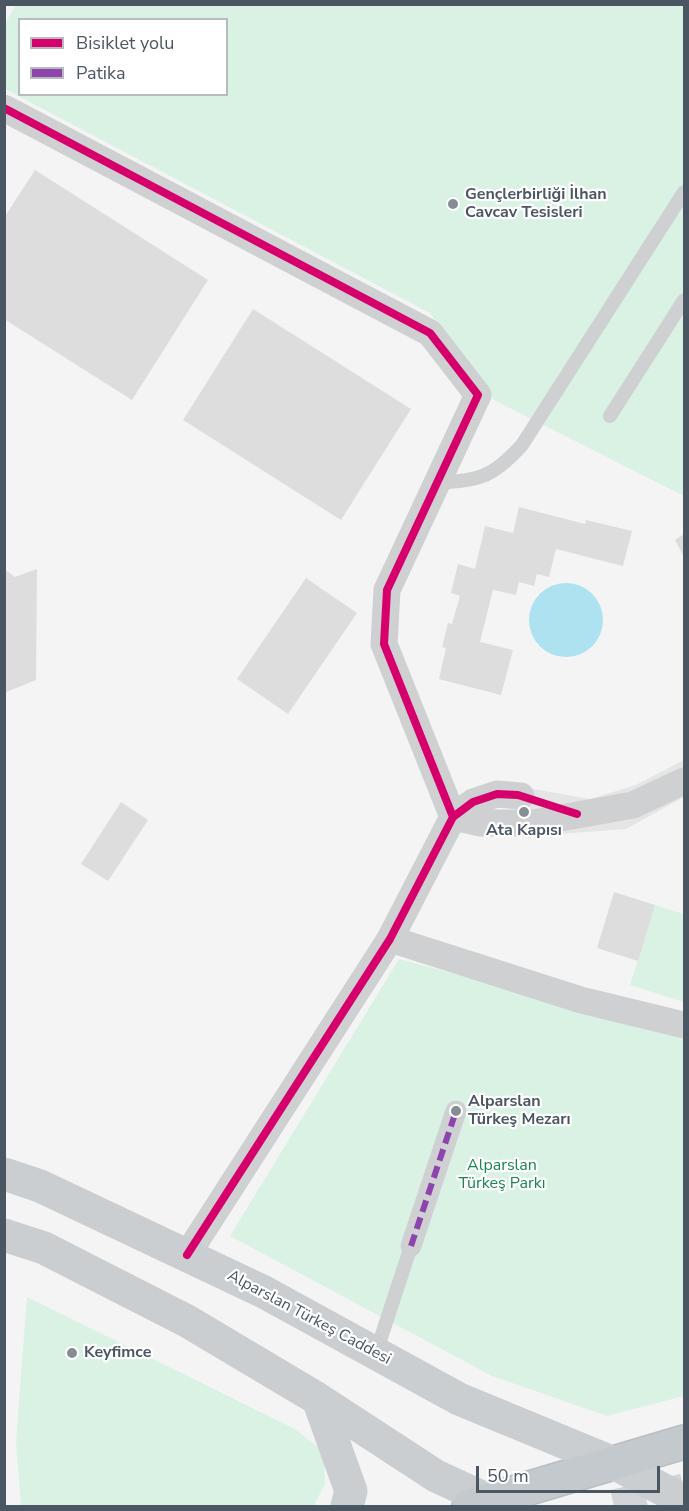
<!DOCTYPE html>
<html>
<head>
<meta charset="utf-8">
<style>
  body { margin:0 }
  #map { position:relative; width:689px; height:1511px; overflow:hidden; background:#f4f4f4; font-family:"Nunito Sans",sans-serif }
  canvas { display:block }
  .frame { position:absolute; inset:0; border:6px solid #4a5661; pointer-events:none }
  .legend { position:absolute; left:18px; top:18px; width:210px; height:78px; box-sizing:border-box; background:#fff; border:2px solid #b7bbc0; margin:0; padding:8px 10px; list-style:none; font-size:18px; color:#4a5661 }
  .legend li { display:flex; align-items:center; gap:12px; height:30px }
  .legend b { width:30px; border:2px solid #b7bbc0 }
  .scale { position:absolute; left:476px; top:1466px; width:184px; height:27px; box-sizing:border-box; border:3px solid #4a5661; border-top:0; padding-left:8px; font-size:18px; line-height:21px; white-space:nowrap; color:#4a5661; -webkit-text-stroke:4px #fff; paint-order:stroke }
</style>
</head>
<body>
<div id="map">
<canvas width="689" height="1511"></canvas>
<div class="frame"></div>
<ul class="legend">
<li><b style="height:8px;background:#d6006c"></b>Bisiklet yolu</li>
<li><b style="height:8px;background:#8e44ad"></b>Patika</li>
</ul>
<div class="scale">50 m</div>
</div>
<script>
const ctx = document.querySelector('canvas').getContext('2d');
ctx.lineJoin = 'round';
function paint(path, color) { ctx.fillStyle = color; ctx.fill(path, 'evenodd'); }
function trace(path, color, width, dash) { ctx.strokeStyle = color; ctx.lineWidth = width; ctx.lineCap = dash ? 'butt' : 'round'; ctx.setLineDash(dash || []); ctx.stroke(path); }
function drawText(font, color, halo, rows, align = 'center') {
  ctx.font = font + ' "Nunito Sans",sans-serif'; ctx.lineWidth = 4.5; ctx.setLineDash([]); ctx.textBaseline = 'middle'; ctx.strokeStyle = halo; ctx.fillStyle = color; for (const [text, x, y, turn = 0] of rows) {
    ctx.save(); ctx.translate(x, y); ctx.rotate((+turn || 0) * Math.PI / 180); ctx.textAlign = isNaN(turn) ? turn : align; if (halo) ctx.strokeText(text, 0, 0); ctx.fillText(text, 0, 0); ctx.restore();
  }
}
const education = new Path2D(`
  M 684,760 L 684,797 L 626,829 L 547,835 L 520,828 L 528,788 L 590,799 L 636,785 Z`);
const green = new Path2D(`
  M 16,4 L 684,5 L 684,496 L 494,400 L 430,313 L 5,89 L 4,26 ZM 20,20 L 226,20 L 226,94 L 20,94 Z
  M 655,905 L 684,914 L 684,1002 L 630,985 Z
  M 399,959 L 684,1035 L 684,1396 L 607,1416 L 492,1376 L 230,1236 Z
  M 27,1297 L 295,1429 L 324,1452 L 325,1484 L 314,1505 L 21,1506 L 16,1441 Z`);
const water = new Path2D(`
  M529 620a37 37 0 1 1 74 0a37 37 0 1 1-74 0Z`);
const building = new Path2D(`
  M 35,170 L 208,280 L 132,400 L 4,319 L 4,218 Z
  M 253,309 L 411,409 L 341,520 L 183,420 Z
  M 519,507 L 585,524 L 586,520 L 632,531 L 623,566 L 556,549 L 549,577 L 537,574 L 534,586 L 519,582 L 516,595 L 493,590 L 480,642 L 513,650 L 501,695 L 439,679 L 446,648 L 442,647 L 448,623 L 452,624 L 460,596 L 451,593 L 458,564 L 475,569 L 485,526 L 513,533 Z
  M 684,534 L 684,557 L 675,540 Z
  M 4,569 L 15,577 L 37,569 L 36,680 L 4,693 Z
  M 306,578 L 357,613 L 288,714 L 237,679 Z
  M 121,802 L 148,820 L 108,881 L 81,864 Z
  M 614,892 L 655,905 L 638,961 L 597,948 Z`);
const trunkTunnel = new Path2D(`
  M 614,1506 L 684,1490`);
const service = new Path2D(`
  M 610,416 L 684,300
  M 437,483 C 480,480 492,478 522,445 L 684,192
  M 376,1353 L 411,1246`);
const pedestrian = new Path2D(`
  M 411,1246 L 456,1111`);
const minor = new Path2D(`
  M 4,108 L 430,333 L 478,395 L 387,590 L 384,644 L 453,817
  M 453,817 L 481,823 L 515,823
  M 528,824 L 633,805 L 684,781
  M 390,939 L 581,1000 L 684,1025
  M 187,1255 L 390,939 L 453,817 L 473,802 L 497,794 L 521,796`);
const primary = new Path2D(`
  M 4,1174 L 40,1186 L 264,1292 L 459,1399 L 614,1463 L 684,1501
  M 4,1235 L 44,1248 L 187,1321 L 318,1399 L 436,1476 L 501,1506
  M 318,1399 L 351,1491 L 347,1506`);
const trunk = new Path2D(`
  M 469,1506 L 684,1442`);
const quiet = new Path2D(`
  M 411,1246 L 456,1111`);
const cycleway = new Path2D(`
  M 4,108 L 430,333 L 478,395 L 387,590 L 384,644 L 453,817
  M 187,1255 L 390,939 L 453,817 L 473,802 L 497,794 L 518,795 L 577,814`);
const markers = [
  [453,204,6,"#868d94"],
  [524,812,6,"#868d94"],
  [456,1111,6,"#868d94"],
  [72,1353,6,"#868d94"]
];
const poiNames = [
  ["Gençlerbirliği İlhan",465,195],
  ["Cavcav Tesisleri",465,213],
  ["Ata Kapısı",524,831,"center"],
  ["Alparslan",468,1102],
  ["Türkeş Mezarı",468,1120],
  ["Keyfimce",84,1353]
];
const parkNames = [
  ["Alparslan",502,1166],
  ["Türkeş Parkı",502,1184]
];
const streetNames = [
  ["Alparslan Türkeş Caddesi",309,1318,28]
];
paint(education, '#e6e5e6');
paint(green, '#d9f2e3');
paint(water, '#aee2f0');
paint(building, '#ddddde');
trace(trunkTunnel, '#d2d4d7', 33, [33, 16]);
trace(trunk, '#b9bec3', 36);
trace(service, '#ced0d2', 14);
trace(pedestrian, '#ced0d2', 21);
trace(minor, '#ced0d2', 27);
trace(primary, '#caced1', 33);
trace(trunk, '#c4c9cd', 33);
trace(quiet, '#8e44ad', 6, [12, 6]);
trace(cycleway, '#d6006c', 8);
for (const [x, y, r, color] of markers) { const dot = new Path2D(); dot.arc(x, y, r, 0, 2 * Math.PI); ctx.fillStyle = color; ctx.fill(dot); trace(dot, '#fff', 2); }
drawText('bold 16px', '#4a5661', '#fff', poiNames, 'left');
drawText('16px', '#17864f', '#fff', parkNames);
drawText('16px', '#4a5661', '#fff', streetNames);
</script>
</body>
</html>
